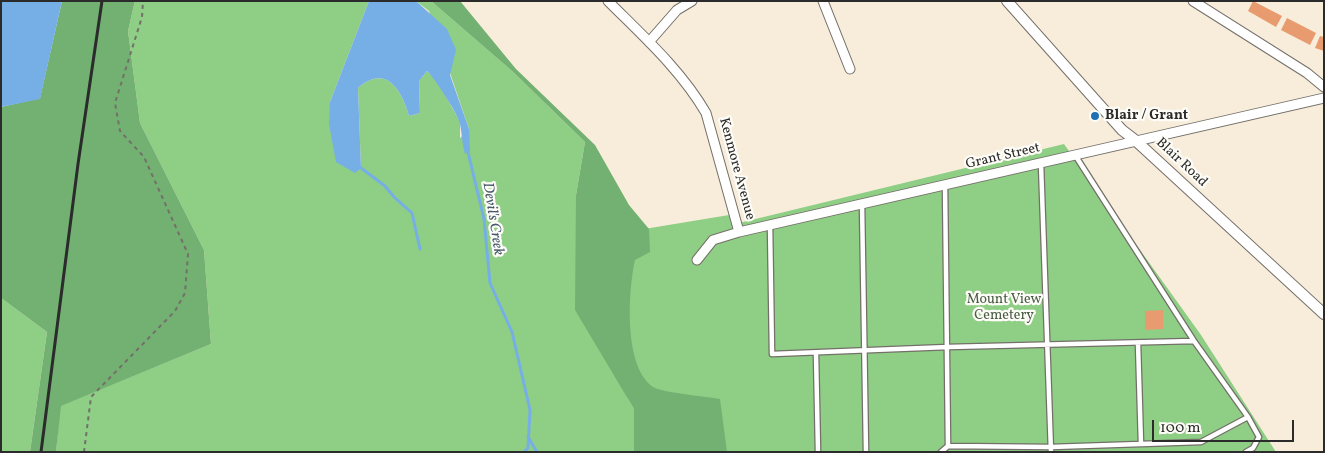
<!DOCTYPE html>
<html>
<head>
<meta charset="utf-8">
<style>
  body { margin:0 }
  #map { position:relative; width:1325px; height:453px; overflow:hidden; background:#f8eddb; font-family:Vollkorn,serif }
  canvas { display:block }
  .frame { position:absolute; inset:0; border:2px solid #2b2b2b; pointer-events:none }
  .scale { position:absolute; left:1152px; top:420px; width:142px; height:22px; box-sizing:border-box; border:2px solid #2b2b2b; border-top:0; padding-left:6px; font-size:15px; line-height:18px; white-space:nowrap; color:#2b2b2b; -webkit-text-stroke:4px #fdfcf7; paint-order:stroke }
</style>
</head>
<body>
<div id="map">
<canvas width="1325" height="453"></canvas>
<div class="frame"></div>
<div class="scale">100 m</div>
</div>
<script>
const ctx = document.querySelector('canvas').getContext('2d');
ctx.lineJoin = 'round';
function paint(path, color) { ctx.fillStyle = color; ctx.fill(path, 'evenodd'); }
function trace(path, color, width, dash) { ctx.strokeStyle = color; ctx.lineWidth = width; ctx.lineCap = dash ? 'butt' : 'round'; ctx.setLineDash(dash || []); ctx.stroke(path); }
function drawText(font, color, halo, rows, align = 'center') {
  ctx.font = font + ' Vollkorn,serif'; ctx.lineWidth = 4.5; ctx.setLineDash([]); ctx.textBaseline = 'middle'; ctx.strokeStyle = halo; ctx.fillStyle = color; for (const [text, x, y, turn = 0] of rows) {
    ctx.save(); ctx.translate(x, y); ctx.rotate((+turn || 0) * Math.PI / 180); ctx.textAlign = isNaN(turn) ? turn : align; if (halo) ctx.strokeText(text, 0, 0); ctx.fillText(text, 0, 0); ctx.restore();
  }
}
const green = new Path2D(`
  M 135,1 L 369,1 L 330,102 L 361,168 L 358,88 C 386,64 401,89 409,116 L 420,113 L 419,81 L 427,71 L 438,82 L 460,122 L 460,138 L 469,129 L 429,11 L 416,1 L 431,1 L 512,71 L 585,142 L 576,195 L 608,235 L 735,214 L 739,223 L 1064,144 L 1201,335 L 1276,452 L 723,452 L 627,397 L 634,409 L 634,452 L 56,452 L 60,406 L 211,344 L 204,250 L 140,123 L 128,31 Z
  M 1,298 L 47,332 L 30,452 L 1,452 Z`);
const forest = new Path2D(`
  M 62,1 L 135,1 L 128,31 L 140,123 L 204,250 L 211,344 L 61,406 L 56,452 L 30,452 L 47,332 L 1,298 L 1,107 L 40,98 Z
  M 431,1 L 460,1 L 516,69 L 595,145 L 629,205 L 649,229 L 650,252 L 635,260 C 628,291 623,370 655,388 C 662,392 708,397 720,399 L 727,452 L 634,452 L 634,409 L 575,310 L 576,195 L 585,142 L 512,71 Z`);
const water = new Path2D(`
  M 1,1 L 62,1 L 40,99 L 1,107 Z
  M 369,1 L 416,1 L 447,29 L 456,50 L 450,75 L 469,129 L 470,151 L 465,154 C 462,144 462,134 460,124 C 459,116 434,77 427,71 L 419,81 L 420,113 L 409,116 C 401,89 386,64 358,88 L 361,168 L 355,173 L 336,162 L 329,124 L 330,102 Z`);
const stream = new Path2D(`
  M 467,148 L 484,219 L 490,283 L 512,332 L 530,410 L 528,448 L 524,452
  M 361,168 L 385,186 L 394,197 L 412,213 L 420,249
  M 528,437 L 537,452`);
const building = new Path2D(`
  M 1253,1 L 1282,16 L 1276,27 L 1248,11 Z
  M 1287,18 L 1316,33 L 1310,45 L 1281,30 Z
  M 1320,36 L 1324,37 L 1324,51 L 1315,48 Z
  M 1163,310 L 1163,329 L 1145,330 L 1145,311 Z`);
const path = new Path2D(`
  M 84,452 L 91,397 L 175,311 L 185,293 L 188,254 L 144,157 L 120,131 L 115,103 L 142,17 L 143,1`);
const service = new Path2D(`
  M 1075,155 L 1194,341 L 1248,417 L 1259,437 L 1253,448 L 1246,452
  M 1041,164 L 1051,452
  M 862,203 L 866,452
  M 770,224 L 772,354 L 948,347 L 1194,341
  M 1138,343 L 1141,444
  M 816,354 L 818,452
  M 948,446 L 1051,447 L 1201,442 L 1248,417
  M 941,452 L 948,446 L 945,184`);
const minor = new Path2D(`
  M 608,1 C 643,36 681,70 706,113 L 739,232
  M 823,1 L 850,69
  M 1193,1 L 1307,73 L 1324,87
  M 649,42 L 677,10 L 692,1
  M 697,260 L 713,240 L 739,232 L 1324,98`);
const tertiary = new Path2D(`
  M 1007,1 L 1122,130 L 1135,140 L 1324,314`);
const rail = new Path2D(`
  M 41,452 L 78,164 L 102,1`);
const markers = [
  [1095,116,5,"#1f6fb2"]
];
const poiNames = [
  ["Blair / Grant",1105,116]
];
const streetNames = [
  ["Grant Street",1003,157,-13],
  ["Blair Road",1181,163,43],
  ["Kenmore Avenue",736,169,75]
];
const parkNames = [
  ["Mount View",1004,300],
  ["Cemetery",1004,316]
];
const waterNames = [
  ["Devil's Creek",492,219,81]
];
paint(green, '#8fce85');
paint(forest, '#73b172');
paint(water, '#76afe6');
trace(stream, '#76afe6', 3);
paint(building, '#e79b6f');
trace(service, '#736f69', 7);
trace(minor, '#736f69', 11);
trace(tertiary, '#736f69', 12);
trace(path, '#736f69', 2, [4, 4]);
trace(service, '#fff', 4.5);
trace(minor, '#fff', 9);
trace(tertiary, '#fff', 10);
trace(rail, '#2b2b2b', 3);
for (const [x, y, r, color] of markers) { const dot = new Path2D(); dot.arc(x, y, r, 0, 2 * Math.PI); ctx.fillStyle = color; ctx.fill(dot); trace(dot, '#fdfcf7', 2); }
drawText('bold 14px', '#2b2b2b', '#fdfcf7', poiNames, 'left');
drawText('14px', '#2b2b2b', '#fdfcf7', streetNames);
drawText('14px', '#495c46', '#fdfcf7', parkNames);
drawText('italic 15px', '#45596c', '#fdfcf7', waterNames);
</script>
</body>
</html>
